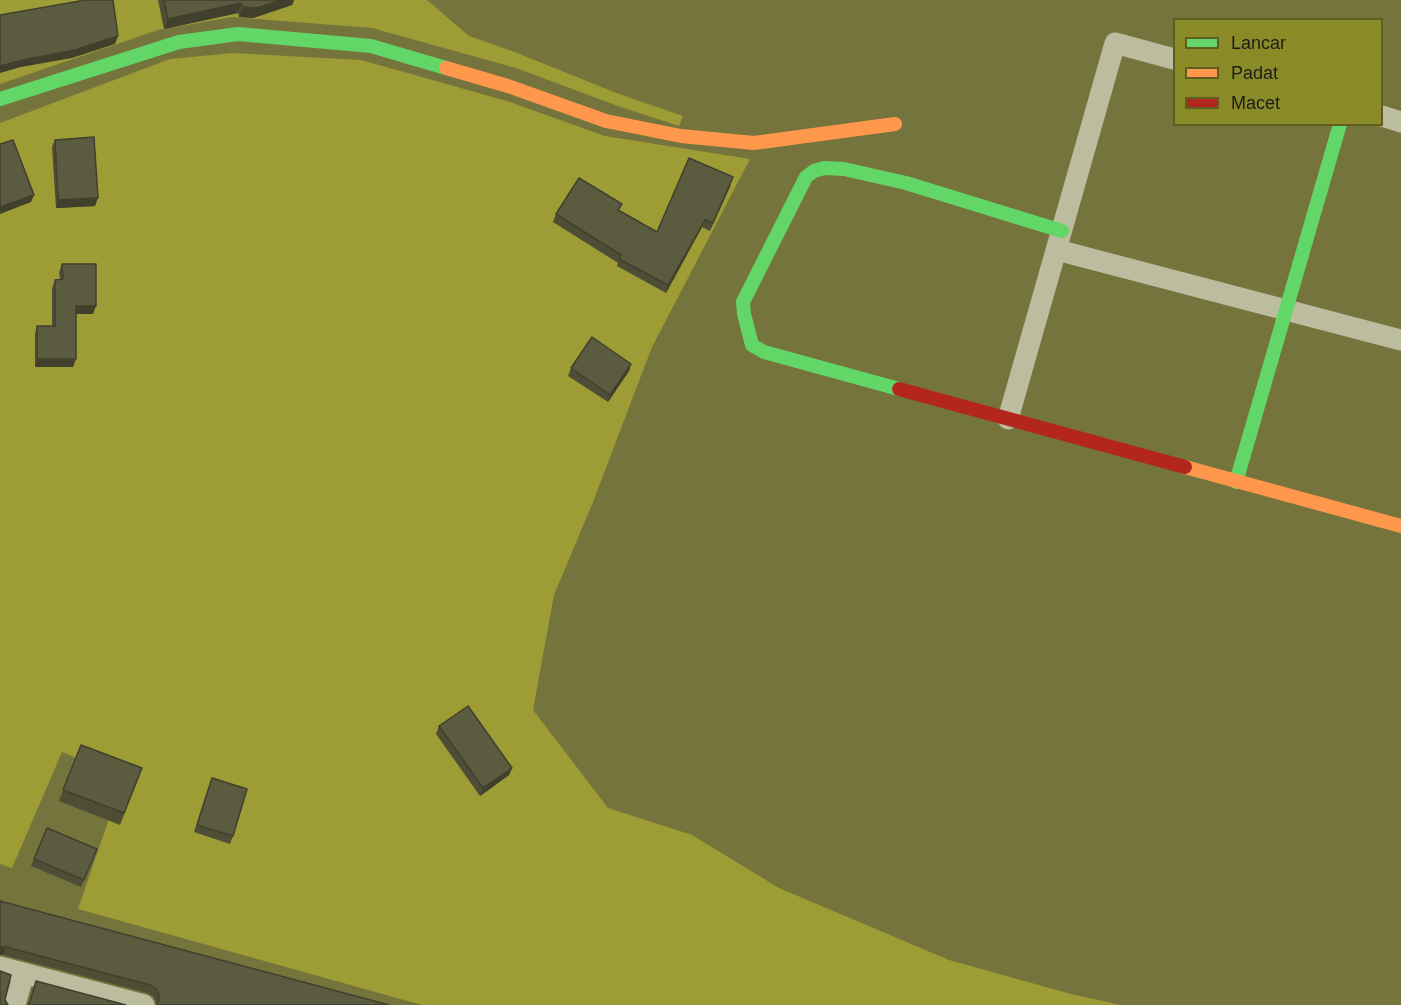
<!DOCTYPE html>
<html>
<head>
<meta charset="utf-8">
<style>
  body { margin:0 }
  #map { position:relative; width:1401px; height:1005px; overflow:hidden; background:#74743c; font-family:Helvetica,sans-serif }
  canvas { display:block }
  .legend { position:absolute; left:1173px; top:18px; width:210px; height:108px; box-sizing:border-box; background:#8a8a26; border:2px solid #5e5e22; margin:0; padding:8px 10px; list-style:none; font-size:18px; color:#1d1d1d }
  .legend li { display:flex; align-items:center; gap:12px; height:30px }
  .legend b { width:30px; border:2px solid #5e5e22 }
</style>
</head>
<body>
<div id="map">
<canvas width="1401" height="1005"></canvas>
<ul class="legend">
<li><b style="height:8px;background:#63d668"></b>Lancar</li>
<li><b style="height:8px;background:#ff974d"></b>Padat</li>
<li><b style="height:8px;background:#b3261e"></b>Macet</li>
</ul>
</div>
<script>
const ctx = document.querySelector('canvas').getContext('2d');
ctx.lineJoin = 'round';
function paint(path, color) { ctx.fillStyle = color; ctx.fill(path, 'evenodd'); }
function trace(path, color, width, dash) { ctx.strokeStyle = color; ctx.lineWidth = width; ctx.lineCap = dash ? 'butt' : 'round'; ctx.setLineDash(dash || []); ctx.stroke(path); }
const green = new Path2D(`
  M 0,0 L 427,0 L 469,36 L 512,51 L 619,94 L 683,116 L 679,126 L 618,106 L 516,68 L 372,28 L 232,17 L 158,30 L 0,84 Z
  M 233,53 L 361,60 L 507,101 L 605,136 L 750,159 L 652,347 L 593,502 L 554,595 L 533,710 L 608,808 L 692,835 L 779,888 L 949,960 L 1071,994 L 1121,1005 L 422,1005 L 78,909 L 123,778 L 62,752 L 12,868 L 0,864 L 0,123 L 170,59 Z`);
const street = new Path2D(`
  M 1382,116 L 1401,122
  M 1057,250 L 1401,340
  M 1008,419 L 1115,43 L 1174,59
  M 0,967 L 144,1005
  M 15,1005 L 24,973`);
const fast = new Path2D(`
  M 0,99 L 179,42 L 238,34 L 371,46 L 446,68
  M 899,389 L 764,352 L 752,345 L 744,314 L 743,302 L 806,177 L 814,171 L 824,168 L 844,169 L 906,183 L 1062,231
  M 1236,482 L 1340,124`);
const slow = new Path2D(`
  M 446,68 L 508,86 L 606,121 L 681,136 L 754,143 L 895,124
  M 1185,467 L 1401,526`);
const jam = new Path2D(`
  M 899,389 L 1185,467`);
const wall = new Path2D(`
  M 158,0 L 294,0 L 292,5 L 253,18 L 239,17 L 238,13 L 164,29 Z
  M 55,140 L 95,206 L 56,208 L 52,147 Z
  M 731,185 L 710,231 L 702,227 L 666,293 L 617,266 L 618,263 L 553,222 L 556,214 L 657,232 Z
  M 62,264 L 93,314 L 76,314 L 73,367 L 35,367 L 35,333 L 37,326 L 52,326 L 52,288 L 55,280 L 60,279 L 59,272 Z
  M 631,364 L 629,371 L 608,402 L 568,376 L 571,368 Z
  M 439,726 L 512,768 L 509,775 L 480,796 L 436,734 Z
  M 81,745 L 142,768 L 120,825 L 59,801 Z
  M 209,786 L 233,836 L 230,844 L 194,832 Z
  M 97,849 L 81,887 L 31,866 L 34,859 Z
  M 0,901 L 389,1005 L 156,1005 L 156,1002 L 153,996 L 147,993 L 3,955 L 0,955 Z`);
const shadedWall = new Path2D(`
  M 281,0 L 294,0 L 292,5 L 253,18 L 239,17 L 243,7 Z
  M 241,3 L 238,13 L 164,29 L 168,19 Z
  M 118,36 L 115,44 L 72,58 L 21,67 L 0,73 L 0,66 Z
  M 34,195 L 31,202 L 0,214 L 0,207 Z
  M 98,198 L 95,206 L 56,208 L 58,200 Z
  M 705,220 L 702,227 L 666,293 L 668,285 Z
  M 76,306 L 96,306 L 93,314 L 73,314 Z
  M 37,359 L 76,359 L 73,367 L 35,367 Z
  M 631,364 L 629,371 L 608,402 L 610,395 Z
  M 512,768 L 509,775 L 480,796 L 483,788 Z
  M 0,947 L 6,947 L 3,955 L 0,955 Z`);
const building = new Path2D(`
  M 80,0 L 113,0 L 118,36 L 75,50 L 23,60 L 0,66 L 0,15 L 80,1 Z
  M 164,0 L 281,0 L 257,8 L 243,7 L 241,3 L 168,19 Z
  M 94,137 L 98,198 L 58,200 L 55,140 Z
  M 13,140 L 34,195 L 0,207 L 0,144 Z
  M 689,158 L 733,177 L 713,223 L 705,220 L 668,285 L 619,259 L 621,255 L 556,214 L 579,178 L 622,204 L 618,210 L 657,232 Z
  M 62,264 L 96,264 L 96,306 L 76,306 L 76,359 L 37,359 L 37,326 L 55,326 L 55,280 L 63,279 Z
  M 592,337 L 631,364 L 610,395 L 571,368 Z
  M 468,706 L 512,768 L 483,788 L 439,726 Z
  M 81,745 L 142,768 L 124,813 L 63,790 Z
  M 212,778 L 247,789 L 233,836 L 197,825 Z
  M 47,828 L 97,849 L 84,880 L 34,859 Z
  M 0,901 L 389,1005 L 157,1005 L 159,1000 L 159,995 L 156,989 L 150,985 L 6,947 L 0,947 Z
  M 0,971 L 11,975 L 6,994 L 5,1000 L 8,1005 L 0,1005 Z
  M 36,981 L 126,1005 L 28,1005 L 30,1001 Z`);
paint(green, '#9e9c35');
trace(street, '#bcbc9f', 21);
trace(fast, '#63d668', 14);
trace(slow, '#ff974d', 14);
trace(jam, '#b3261e', 14);
paint(wall, '#4e4e37');
paint(shadedWall, '#40402d');
paint(building, '#5b5b40');
trace(building, '#40402d', 1.5);
</script>
</body>
</html>
